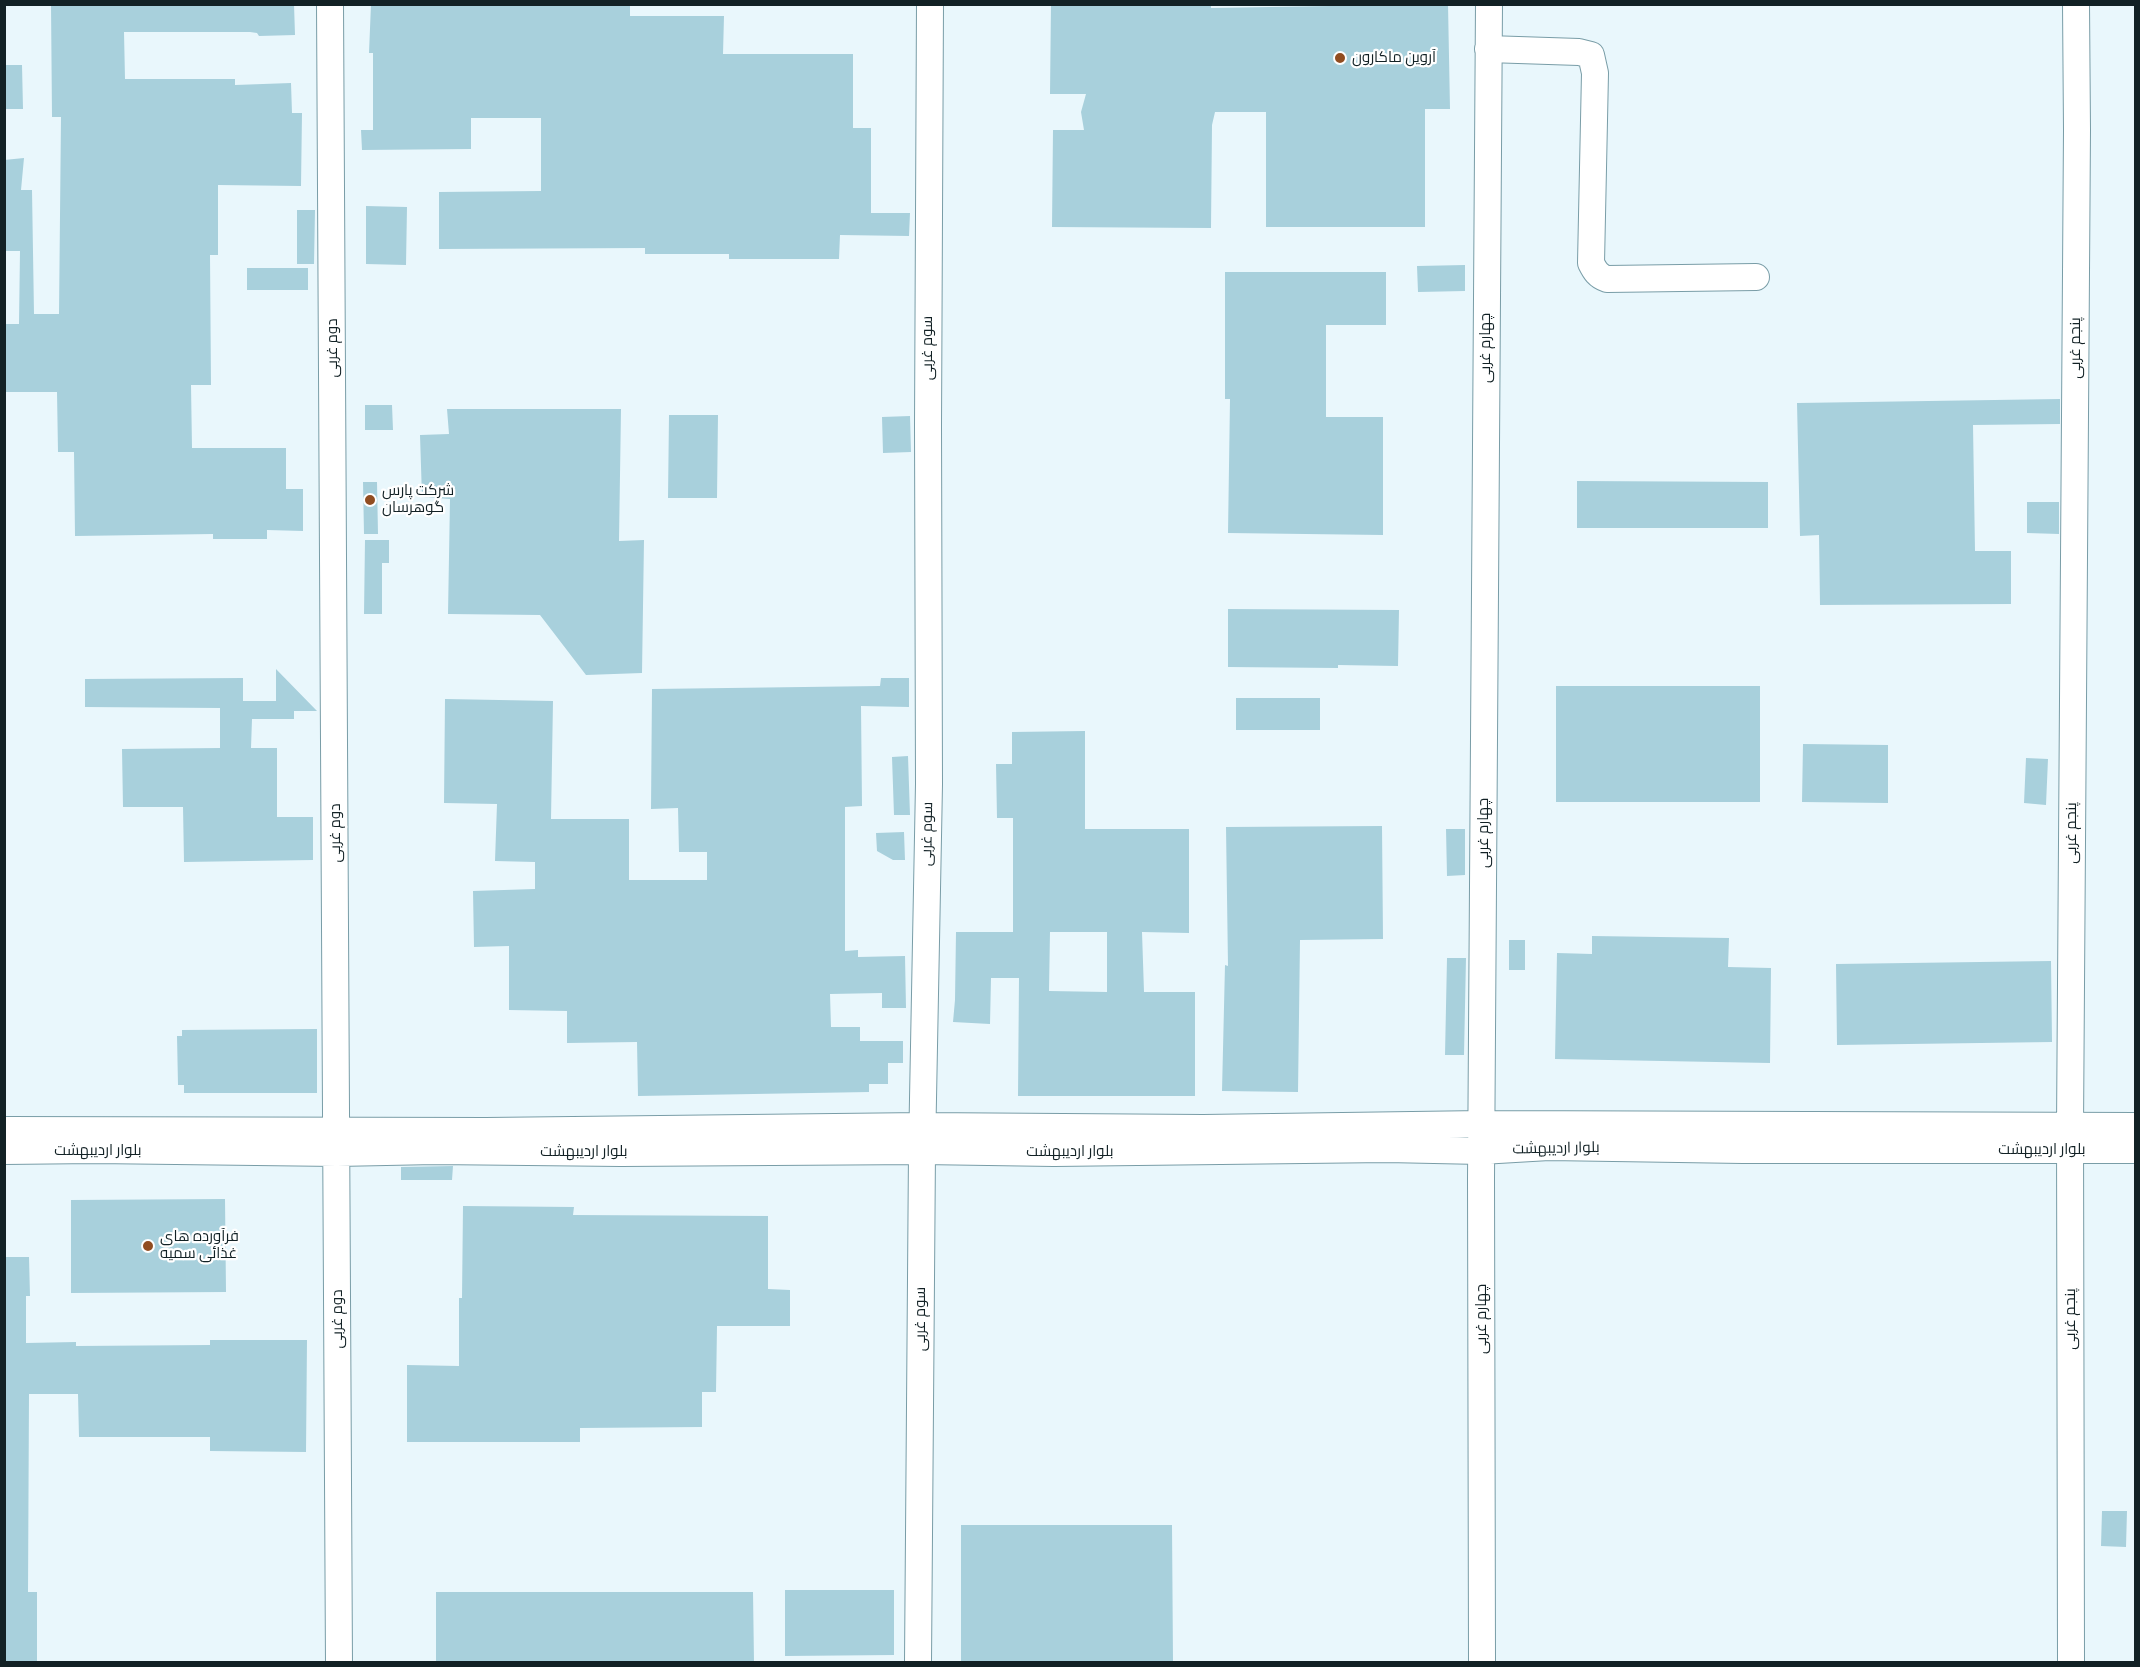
<!DOCTYPE html>
<html>
<head>
<meta charset="utf-8">
<style>
  body { margin:0 }
  #map { position:relative; width:2140px; height:1667px; overflow:hidden; background:#e9f7fc; font-family:"Titillium Web",sans-serif }
  canvas { display:block }
  .frame { position:absolute; inset:0; border:6px solid #122125; pointer-events:none }
</style>
</head>
<body>
<div id="map">
<canvas width="2140" height="1667"></canvas>
<div class="frame"></div>
</div>
<script>
const ctx = document.querySelector('canvas').getContext('2d');
ctx.lineJoin = 'round';
function paint(path, color) { ctx.fillStyle = color; ctx.fill(path, 'evenodd'); }
function trace(path, color, width, dash) { ctx.strokeStyle = color; ctx.lineWidth = width; ctx.lineCap = dash ? 'butt' : 'round'; ctx.setLineDash(dash || []); ctx.stroke(path); }
function drawText(font, color, halo, rows, align = 'center') {
  ctx.font = font + ' "Titillium Web",Cairo,sans-serif'; ctx.lineWidth = 4.5; ctx.setLineDash([]); ctx.textBaseline = 'middle'; ctx.strokeStyle = halo; ctx.fillStyle = color; for (const [text, x, y, turn = 0] of rows) {
    ctx.save(); ctx.translate(x, y); ctx.rotate((+turn || 0) * Math.PI / 180); ctx.textAlign = isNaN(turn) ? turn : align; if (halo) ctx.strokeText(text, 0, 0); ctx.fillText(text, 0, 0); ctx.restore();
  }
}
const building = new Path2D(`
  M 51,4 L 294,4 L 295,35 L 259,36 L 257,33 L 250,32 L 124,32 L 125,79 L 235,79 L 235,85 L 291,83 L 292,113 L 302,113 L 301,186 L 218,185 L 218,255 L 210,255 L 211,385 L 191,385 L 192,448 L 286,448 L 286,489 L 303,489 L 303,531 L 267,530 L 267,539 L 213,539 L 213,534 L 75,536 L 74,452 L 58,452 L 57,392 L 4,392 L 4,324 L 19,324 L 20,251 L 4,251 L 4,160 L 24,158 L 21,190 L 32,190 L 34,314 L 59,314 L 61,117 L 52,117 Z
  M 371,4 L 630,4 L 630,16 L 724,16 L 723,54 L 853,54 L 853,128 L 871,128 L 871,213 L 910,213 L 909,236 L 840,235 L 839,259 L 729,259 L 729,254 L 645,254 L 645,248 L 439,249 L 439,192 L 541,191 L 541,118 L 471,118 L 471,149 L 362,150 L 361,130 L 373,130 L 373,53 L 369,53 Z
  M 1051,4 L 1211,4 L 1211,8 L 1448,4 L 1450,109 L 1425,109 L 1425,227 L 1266,227 L 1266,112 L 1215,112 L 1212,125 L 1211,228 L 1052,227 L 1053,130 L 1084,130 L 1081,112 L 1086,94 L 1050,94 Z
  M 4,65 L 22,65 L 23,109 L 4,109 Z
  M 366,206 L 407,207 L 406,265 L 366,264 Z
  M 297,210 L 315,210 L 314,264 L 297,264 Z
  M 1465,265 L 1465,291 L 1418,292 L 1417,266 Z
  M 247,268 L 308,268 L 308,290 L 247,290 Z
  M 1225,272 L 1386,272 L 1386,325 L 1326,325 L 1326,417 L 1383,417 L 1383,535 L 1228,533 L 1230,399 L 1225,399 Z
  M 2060,399 L 2060,424 L 1973,425 L 1975,551 L 2011,551 L 2011,604 L 1820,605 L 1819,535 L 1800,536 L 1797,403 Z
  M 365,405 L 392,405 L 393,430 L 365,430 Z
  M 447,409 L 621,409 L 619,541 L 644,540 L 642,673 L 586,675 L 540,615 L 448,614 L 450,499 L 422,497 L 420,435 L 449,434 Z
  M 669,415 L 718,415 L 717,498 L 668,498 Z
  M 910,416 L 911,452 L 883,453 L 882,417 Z
  M 1577,481 L 1768,482 L 1768,528 L 1577,528 Z
  M 363,482 L 377,482 L 378,534 L 364,534 Z
  M 2027,502 L 2059,502 L 2059,534 L 2027,533 Z
  M 365,540 L 389,540 L 389,563 L 382,563 L 382,614 L 364,614 Z
  M 1228,609 L 1399,610 L 1398,666 L 1338,665 L 1338,668 L 1228,667 Z
  M 276,669 L 317,711 L 294,711 L 294,719 L 252,719 L 251,748 L 277,748 L 277,817 L 313,817 L 313,860 L 184,862 L 183,807 L 123,807 L 122,749 L 220,748 L 220,708 L 85,707 L 85,679 L 243,678 L 243,701 L 276,701 Z
  M 881,678 L 909,678 L 909,707 L 861,706 L 862,806 L 845,807 L 845,951 L 858,950 L 858,957 L 905,956 L 906,1008 L 882,1008 L 882,993 L 830,994 L 831,1027 L 860,1027 L 860,1041 L 903,1041 L 903,1063 L 888,1063 L 888,1084 L 869,1084 L 869,1092 L 638,1096 L 637,1042 L 567,1043 L 567,1011 L 509,1010 L 509,946 L 474,947 L 473,891 L 535,889 L 535,862 L 495,861 L 497,804 L 444,803 L 445,699 L 553,701 L 551,819 L 629,819 L 629,880 L 707,880 L 707,852 L 679,852 L 678,808 L 651,809 L 652,689 L 880,686 Z
  M 1556,686 L 1760,686 L 1760,802 L 1556,802 Z
  M 1236,698 L 1320,698 L 1320,730 L 1236,730 Z
  M 1085,731 L 1085,829 L 1189,829 L 1189,933 L 1142,932 L 1144,992 L 1195,992 L 1195,1096 L 1018,1096 L 1019,978 L 991,978 L 990,1024 L 953,1022 L 955,1000 L 956,932 L 1013,932 L 1013,818 L 997,818 L 996,764 L 1012,764 L 1012,732 ZM 1050,932 L 1107,932 L 1107,992 L 1049,991 Z
  M 1803,744 L 1888,745 L 1888,803 L 1802,802 Z
  M 908,756 L 910,815 L 894,815 L 892,757 Z
  M 2026,758 L 2048,759 L 2046,805 L 2024,803 Z
  M 1382,826 L 1383,939 L 1300,940 L 1298,1092 L 1222,1091 L 1225,965 L 1228,966 L 1226,827 Z
  M 1446,829 L 1465,829 L 1465,875 L 1447,876 Z
  M 904,832 L 905,860 L 893,860 L 877,851 L 876,833 Z
  M 1592,936 L 1729,938 L 1728,967 L 1771,968 L 1770,1063 L 1555,1059 L 1557,953 L 1592,954 Z
  M 1509,940 L 1525,940 L 1525,970 L 1509,970 Z
  M 1447,958 L 1466,958 L 1464,1055 L 1445,1055 Z
  M 2051,961 L 2052,1042 L 1837,1045 L 1836,964 Z
  M 317,1029 L 317,1093 L 184,1093 L 184,1085 L 178,1085 L 177,1036 L 182,1036 L 182,1030 Z
  M 453,1166 L 452,1180 L 401,1180 L 401,1167 Z
  M 225,1199 L 226,1292 L 71,1293 L 71,1200 Z
  M 463,1206 L 574,1207 L 573,1215 L 768,1216 L 768,1289 L 790,1290 L 790,1326 L 717,1326 L 716,1392 L 702,1392 L 702,1427 L 580,1428 L 580,1442 L 407,1442 L 407,1365 L 459,1366 L 459,1298 L 462,1298 Z
  M 4,1257 L 29,1257 L 30,1296 L 26,1296 L 26,1343 L 76,1342 L 76,1346 L 210,1345 L 210,1340 L 307,1340 L 306,1452 L 210,1451 L 210,1437 L 79,1437 L 78,1394 L 29,1394 L 28,1592 L 37,1592 L 37,1662 L 4,1662 Z
  M 2102,1511 L 2127,1511 L 2126,1547 L 2101,1546 Z
  M 961,1525 L 1172,1525 L 1173,1662 L 961,1662 Z
  M 785,1590 L 894,1590 L 894,1655 L 785,1656 Z
  M 436,1592 L 753,1592 L 754,1662 L 436,1662 Z`);
const minor = new Path2D(`
  M 330,4 L 339,1662
  M 1488,49 L 1579,52 L 1591,55 L 1595,73 L 1591,263 C 1595,271 1598,276 1607,279 L 1756,277
  M 4,1130 L 486,1131 L 922,1126 L 1203,1128 L 1482,1124 L 2136,1126
  M 4,1151 L 95,1150 L 337,1153 L 435,1151 L 621,1153 L 922,1151 L 1054,1153 L 1387,1149 L 1481,1151 L 1549,1147 L 1743,1150 L 2136,1150
  M 918,1662 L 922,1151 L 929,784 L 928,425 L 930,4
  M 1482,1662 L 1481,1178 L 1489,4
  M 2071,1662 L 2070,1126 L 2077,130 L 2076,4`);
const markers = [
  [1340,58,6,"#914d21"],
  [370,500,6,"#914d21"],
  [148,1246,6,"#914d21"]
];
const poiNames = [
  ["آروین ماکارون",1352,58],
  ["شرکت پارس",382,491],
  ["گوهرسان",382,508],
  ["فرآورده های",160,1237],
  ["غذائی سمیه",160,1254]
];
const streetNames = [
  ["دوم غربی",333,348,-90],
  ["سوم غربی",928,348,-90],
  ["چهارم غربی",1486,348,-90],
  ["پنجم غربی",2076,348,-90],
  ["دوم غربی",336,833,-90],
  ["چهارم غربی",1484,833,-90],
  ["پنجم غربی",2072,833,-90],
  ["سوم غربی",928,834,-89],
  ["بلوار اردیبهشت",1556,1149,-1],
  ["بلوار اردیبهشت",2042,1150],
  ["بلوار اردیبهشت",98,1151],
  ["بلوار اردیبهشت",584,1152],
  ["بلوار اردیبهشت",1070,1152],
  ["دوم غربی",338,1319,-90],
  ["سوم غربی",921,1319,-90],
  ["چهارم غربی",1482,1319,-90],
  ["پنجم غربی",2071,1319,-90]
];
paint(building, '#a8d0dc');
trace(minor, '#799da7', 28);
trace(minor, '#fff', 26);
for (const [x, y, r, color] of markers) { const dot = new Path2D(); dot.arc(x, y, r, 0, 2 * Math.PI); ctx.fillStyle = color; ctx.fill(dot); trace(dot, '#fff', 2); }
drawText('15px', '#122125', '#fff', poiNames, 'left');
drawText('15px', '#122125', '#fff', streetNames);
</script>
</body>
</html>
